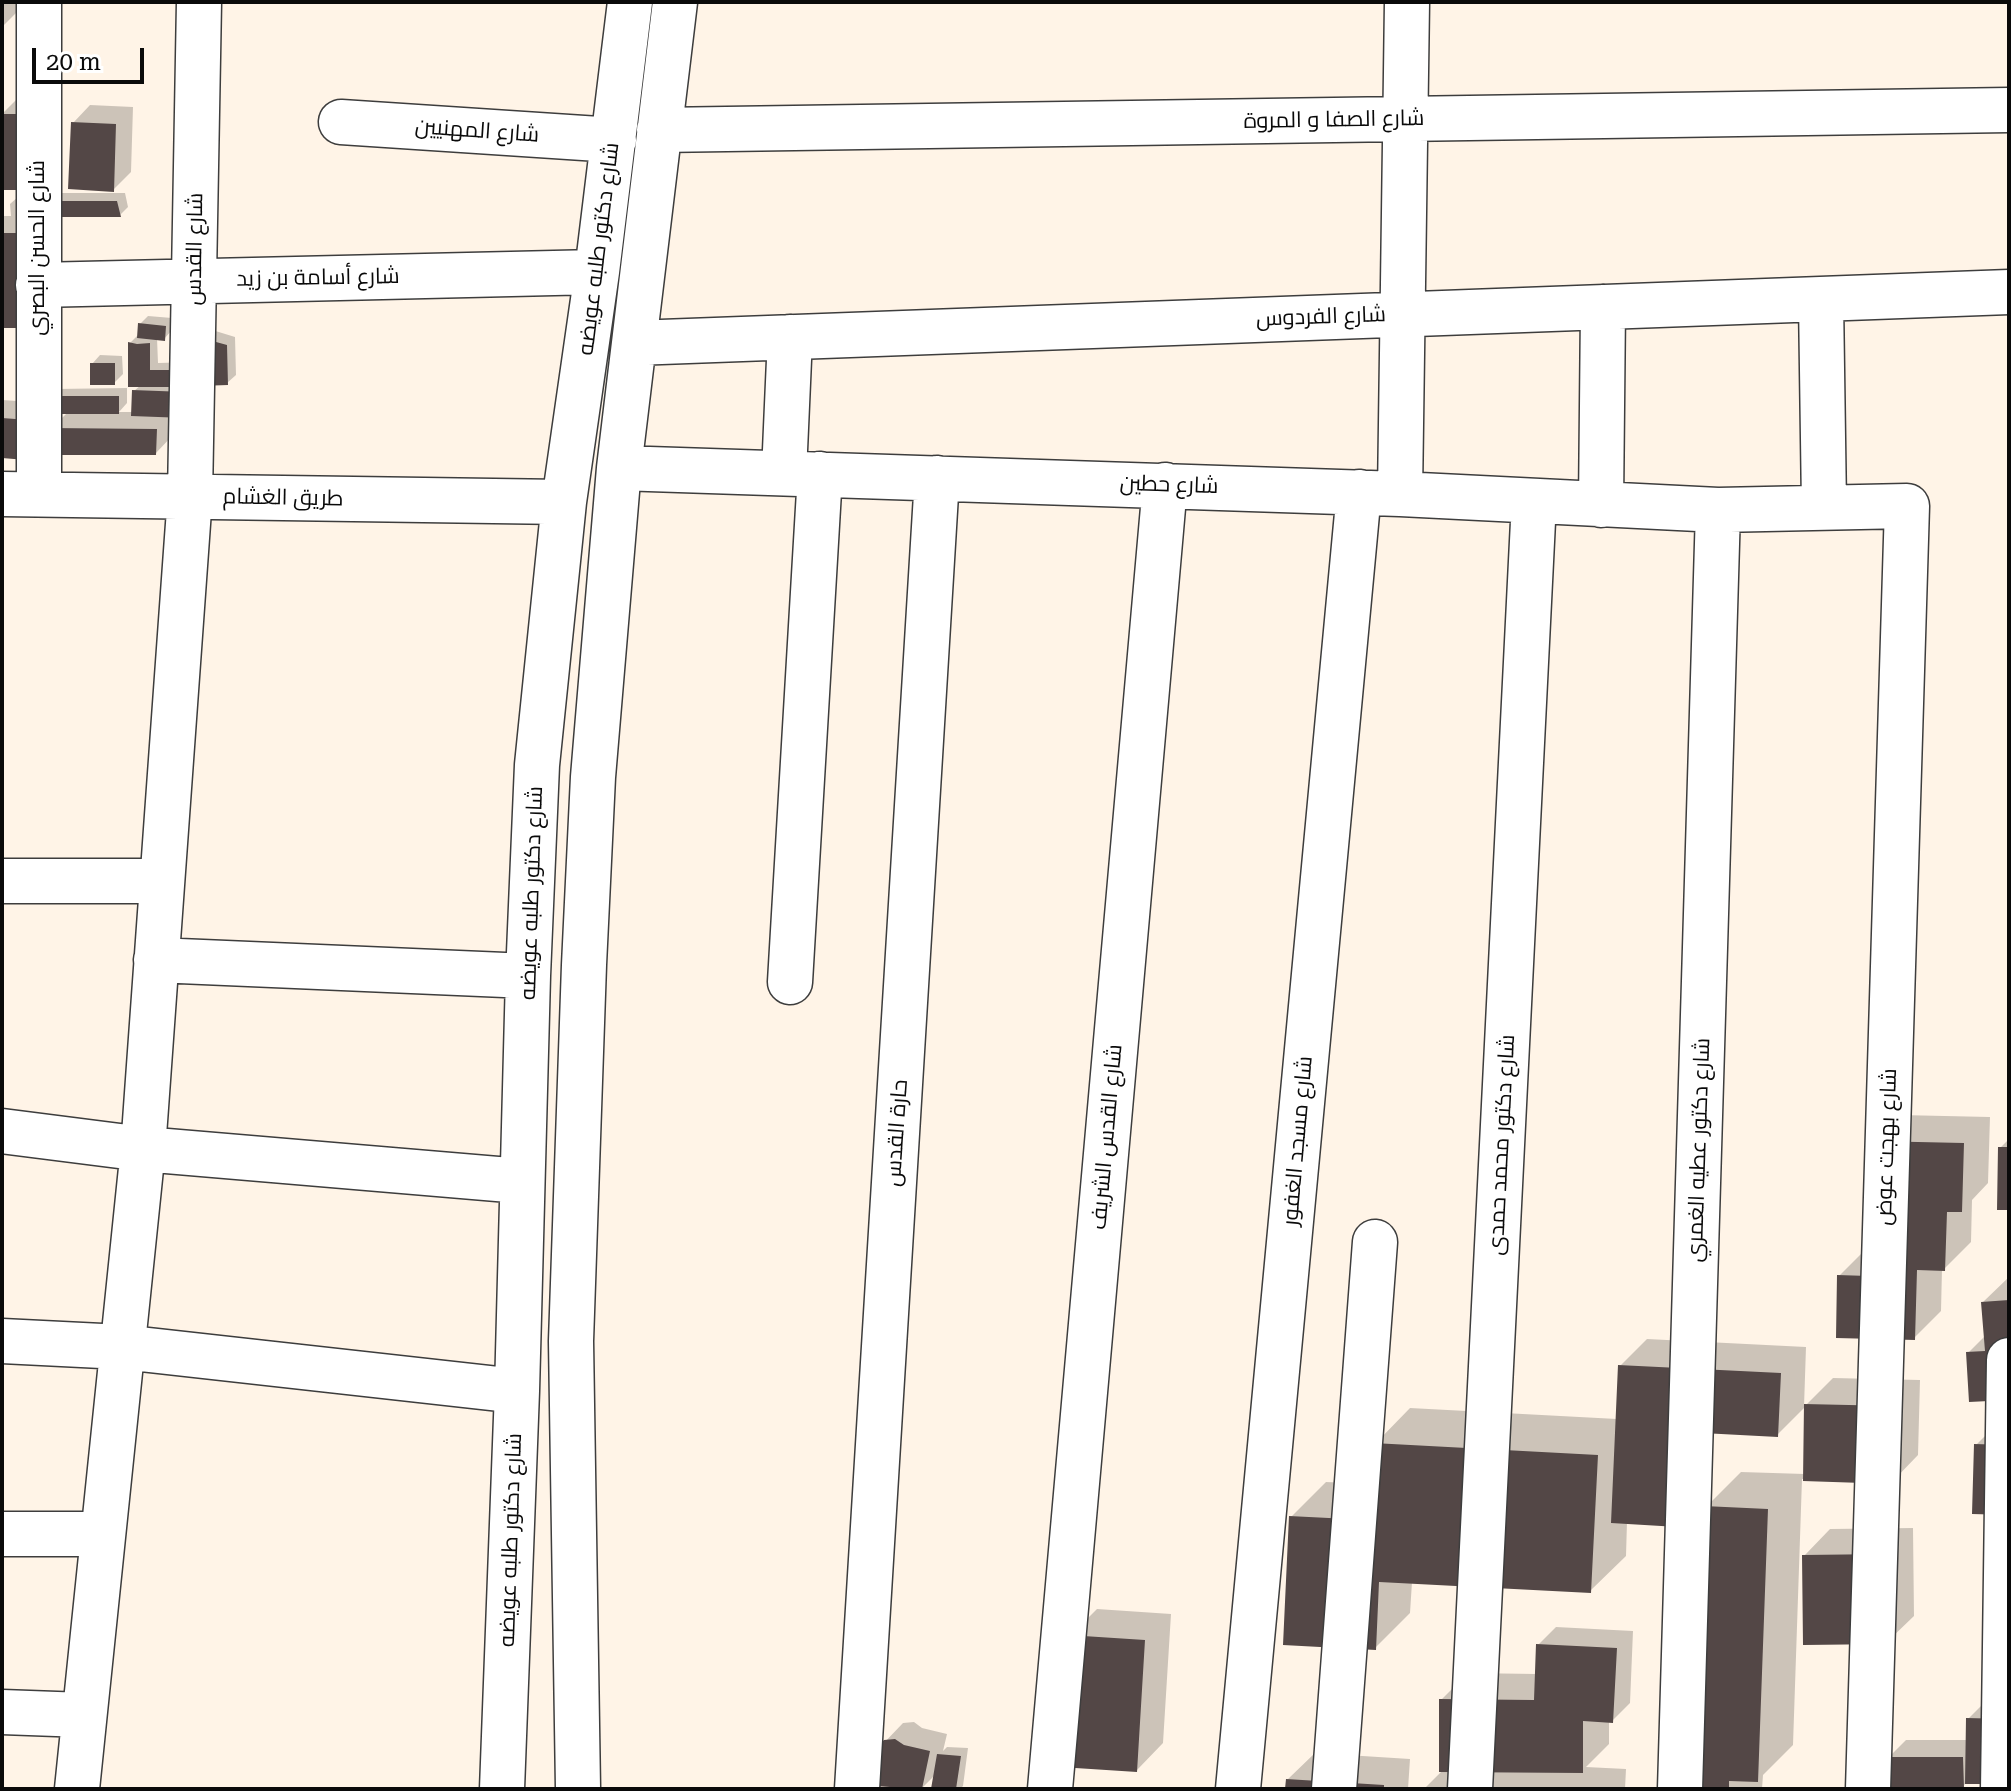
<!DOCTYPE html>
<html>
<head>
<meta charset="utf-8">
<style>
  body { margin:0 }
  #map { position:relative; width:2011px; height:1791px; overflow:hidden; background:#fff4e7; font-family:"Roboto Serif",serif }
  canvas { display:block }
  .frame { position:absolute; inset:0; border:4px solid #0a0a0a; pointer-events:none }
  .scale { position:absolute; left:32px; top:48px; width:112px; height:36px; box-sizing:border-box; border:4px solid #0a0a0a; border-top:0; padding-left:10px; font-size:24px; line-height:28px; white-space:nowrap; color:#0a0a0a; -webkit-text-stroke:6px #fff; paint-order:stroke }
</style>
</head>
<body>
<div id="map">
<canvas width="2011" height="1791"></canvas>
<div class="frame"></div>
<div class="scale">20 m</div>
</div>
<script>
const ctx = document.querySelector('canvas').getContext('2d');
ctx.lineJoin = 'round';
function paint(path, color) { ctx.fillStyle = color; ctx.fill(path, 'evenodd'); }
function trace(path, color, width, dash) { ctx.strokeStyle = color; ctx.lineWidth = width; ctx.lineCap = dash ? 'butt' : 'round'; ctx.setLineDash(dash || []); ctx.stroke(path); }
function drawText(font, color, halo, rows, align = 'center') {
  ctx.font = font + ' "Roboto Serif",Cairo,serif'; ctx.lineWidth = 8; ctx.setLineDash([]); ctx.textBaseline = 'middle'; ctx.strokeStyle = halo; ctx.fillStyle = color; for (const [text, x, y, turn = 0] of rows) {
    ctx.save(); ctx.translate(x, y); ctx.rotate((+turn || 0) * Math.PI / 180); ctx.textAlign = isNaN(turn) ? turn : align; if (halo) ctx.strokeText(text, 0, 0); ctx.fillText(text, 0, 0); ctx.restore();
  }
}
const shadow = new Path2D(`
  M 2,2 L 20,2 L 20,9 L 3,26 Z
  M 19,97 L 50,170 L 2,114 Z
  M 90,105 L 133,107 L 131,172 L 112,191 L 73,123 Z
  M 56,193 L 125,193 L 128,207 L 120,215 L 49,215 Z
  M 19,196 L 32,216 L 2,326 L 2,218 L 4,216 L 11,216 L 10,204 Z
  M 180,290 L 172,330 L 164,339 L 157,338 L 158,363 L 194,362 L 173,435 L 156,453 L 51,429 L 68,412 L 45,412 L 2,456 L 2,400 L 47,403 L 55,389 L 127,388 L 127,403 L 119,412 L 133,412 L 134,391 L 141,385 L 130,343 L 139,334 L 140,324 L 148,316 L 172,318 L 171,299 Z
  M 209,329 L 235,337 L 236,375 L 227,383 Z
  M 100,355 L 122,356 L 123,374 L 114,383 L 92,364 Z
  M 1900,1115 L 1990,1117 L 1988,1183 L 1972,1200 L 1971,1242 L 1944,1269 L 1942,1269 L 1941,1311 L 1914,1338 L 1839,1276 L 1866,1249 Z
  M 2009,1139 L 2009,1208 L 2000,1148 Z
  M 2009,1277 L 2009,1398 L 1968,1353 L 1986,1335 L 1983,1302 Z
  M 1647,1339 L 1806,1347 L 1804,1407 L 1833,1378 L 1920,1380 L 1918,1455 L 1892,1482 L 1802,1479 L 1793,1745 L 1763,1775 L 1762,1789 L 1696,1789 L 1706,1507 L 1741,1472 L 1805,1474 L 1806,1406 L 1777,1435 L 1707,1431 L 1627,1522 L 1626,1556 L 1590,1591 L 1412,1582 L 1410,1613 L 1375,1648 L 1291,1517 L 1326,1482 L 1373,1484 L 1375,1444 L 1410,1408 L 1617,1419 L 1620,1366 Z
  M 2003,1418 L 2009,1513 L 1976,1445 Z
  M 1913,1528 L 1914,1616 L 1887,1642 L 1804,1556 L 1830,1529 Z
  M 1097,1609 L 1171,1614 L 1163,1743 L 1137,1770 L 1070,1636 Z
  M 1556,1627 L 1633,1631 L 1630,1703 L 1612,1721 L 1609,1721 L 1609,1744 L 1586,1767 L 1626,1769 L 1625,1789 L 1424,1789 L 1441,1772 L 1441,1700 L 1468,1673 L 1537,1674 L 1538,1645 Z
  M 1986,1701 L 1967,1782 L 1963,1786 L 1888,1758 L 1906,1740 L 1968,1740 L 1968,1719 Z
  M 914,1722 L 922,1728 L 947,1734 L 943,1751 L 947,1747 L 968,1748 L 963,1786 L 960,1789 L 933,1789 L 935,1775 L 921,1789 L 877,1785 L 880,1747 L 903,1723 Z
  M 1315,1753 L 1410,1759 L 1408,1789 L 1287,1789 L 1288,1779 Z`);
const building = new Path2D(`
  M 2,114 L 33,114 L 33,190 L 2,190 Z
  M 71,122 L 116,124 L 114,192 L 68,189 Z
  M 46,201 L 117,201 L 121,217 L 47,217 Z
  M 2,233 L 30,233 L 32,328 L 2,328 Z
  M 138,323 L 166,326 L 165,341 L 137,338 Z
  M 198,337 L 227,345 L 228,385 L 199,386 Z
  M 128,342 L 137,344 L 150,343 L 150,370 L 186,370 L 186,387 L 128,387 Z
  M 90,363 L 115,363 L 115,385 L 90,385 Z
  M 132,390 L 186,392 L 185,418 L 131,416 Z
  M 45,396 L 119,396 L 119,414 L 45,414 Z
  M 2,418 L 29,420 L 26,460 L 2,458 Z
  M 49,428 L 157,429 L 156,455 L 49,455 Z
  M 1872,1141 L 1964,1143 L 1962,1212 L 1947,1212 L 1945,1271 L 1917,1270 L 1915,1340 L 1836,1338 L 1837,1275 L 1869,1276 Z
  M 1998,1147 L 2009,1147 L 2009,1210 L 1997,1210 Z
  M 2009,1300 L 2009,1400 L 1969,1402 L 1966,1352 L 1985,1351 L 1981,1302 Z
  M 1618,1365 L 1781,1373 L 1778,1437 L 1683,1432 L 1678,1527 L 1611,1523 Z
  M 1804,1404 L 1894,1406 L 1893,1484 L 1803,1481 Z
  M 1373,1443 L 1598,1455 L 1591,1593 L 1379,1582 L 1376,1650 L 1283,1645 L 1289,1516 L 1369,1520 Z
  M 1974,1444 L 2009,1445 L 2009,1515 L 1972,1514 Z
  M 1704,1506 L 1768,1509 L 1758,1782 L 1729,1781 L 1729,1789 L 1694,1789 Z
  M 1887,1554 L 1888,1644 L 1803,1645 L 1802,1555 Z
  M 1068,1635 L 1145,1640 L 1137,1772 L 1060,1767 Z
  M 1536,1644 L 1617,1648 L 1613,1723 L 1583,1721 L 1583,1773 L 1439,1772 L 1439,1699 L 1534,1700 Z
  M 1966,1718 L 2009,1719 L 2009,1784 L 1965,1784 Z
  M 895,1739 L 904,1745 L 930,1751 L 922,1789 L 874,1786 L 878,1746 L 884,1740 Z
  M 937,1754 L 961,1756 L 956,1789 L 931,1789 Z
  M 1886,1757 L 1963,1757 L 1964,1788 L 1887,1788 Z
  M 1286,1779 L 1384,1785 L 1384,1789 L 1285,1789 Z`);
const minor = new Path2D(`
  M 39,2 L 39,494
  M 341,122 L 614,140
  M 659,130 L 2009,110
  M 38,285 L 597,272
  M 1821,300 L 1824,507
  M 634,343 L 2009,292
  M 619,468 L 1400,494 L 1718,510 L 1907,506 L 1868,1789
  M 784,473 L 790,337
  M 2,494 L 564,502
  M 1400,494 L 1407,2
  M 1601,505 L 1603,307
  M 2,881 L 162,881
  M 156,960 L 528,976
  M 790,982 L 820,474
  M 2,1131 L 143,1149 L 521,1181
  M 2,1341 L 122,1347 L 517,1391
  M 2,1534 L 103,1534
  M 2,1712 L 84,1715
  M 77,1789 L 143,1149 L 190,496 L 199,2
  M 502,1789 L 517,1391 L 528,976 L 537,765 L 564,502 L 597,272 L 630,2
  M 578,1789 L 571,1341 L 584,965 L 593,777 L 619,468 L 675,2
  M 857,1789 L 937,478
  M 1050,1789 L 1165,485
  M 1238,1789 L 1359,492
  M 1334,1789 L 1375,1242
  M 1470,1789 L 1534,501
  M 1680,1789 L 1718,510
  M 2003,1789 L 2009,1360`);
const streetNames = [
  ["شارع الصفا و المروة",1334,120,-1],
  ["شارع المهنيين",477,131,4],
  ["شارع الحسن البصري",38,248,-90],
  ["شارع القدس",195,249,-89],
  ["شارع دكتور طلبه عويضه",599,249,-83],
  ["شارع أسامة بن زيد",318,278,-1],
  ["شارع الفردوس",1321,317,-2],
  ["شارع حطين",1169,485,2],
  ["طريق الغشام",283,498,1],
  ["شارع دكتور طلبه عويضه",532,893,-88],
  ["حارة القدس",897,1133,-86],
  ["شارع القدس الشريف",1107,1137,-85],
  ["شارع مسجد الغفور",1298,1141,-85],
  ["شارع دكتور محمد حمدى",1502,1145,-87],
  ["شارع بهجت عوض",1887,1147,-88],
  ["شارع دكتور عطيه الغمري",1699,1150,-88],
  ["شارع دكتور طلبه عويضه",511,1540,-88]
];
paint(shadow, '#0003');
paint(building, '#534746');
trace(minor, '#3d3d3d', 47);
trace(minor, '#fff', 44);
drawText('22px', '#0a0a0a', '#fff', streetNames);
</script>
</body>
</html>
